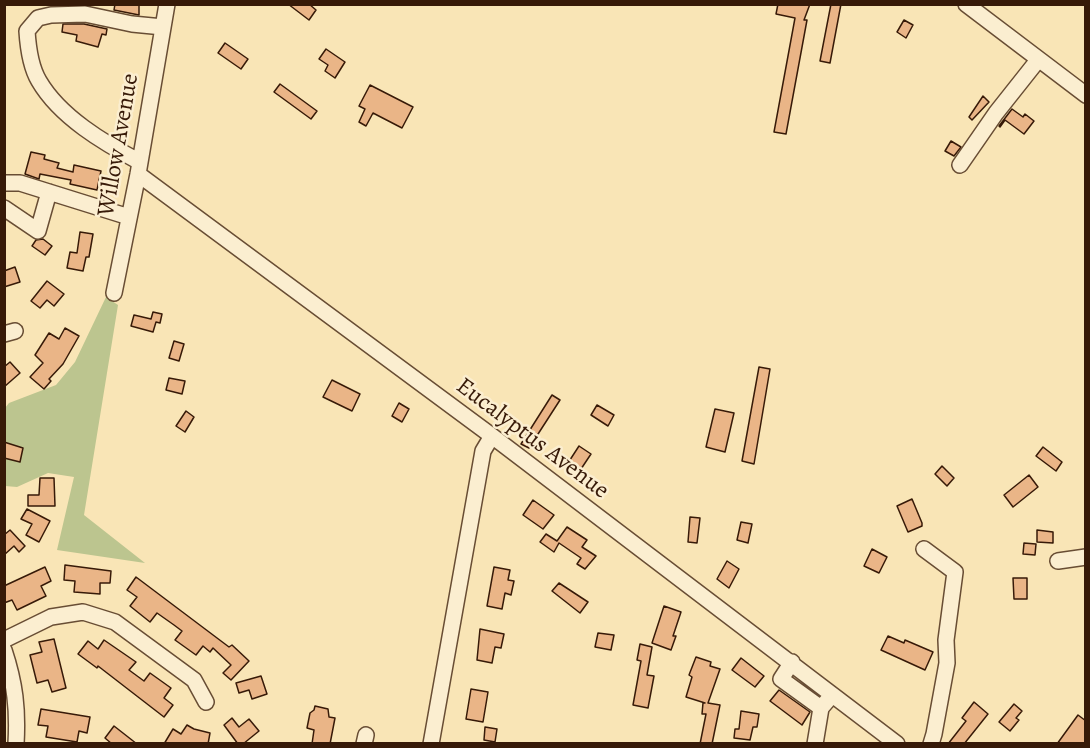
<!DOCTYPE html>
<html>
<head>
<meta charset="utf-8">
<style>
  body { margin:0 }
  #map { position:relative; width:1090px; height:748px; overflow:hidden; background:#f9e5b6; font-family:Alegreya,serif }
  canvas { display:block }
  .frame { position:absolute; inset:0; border:6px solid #371a08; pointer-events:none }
</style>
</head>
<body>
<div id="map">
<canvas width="1090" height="748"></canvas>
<div class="frame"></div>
</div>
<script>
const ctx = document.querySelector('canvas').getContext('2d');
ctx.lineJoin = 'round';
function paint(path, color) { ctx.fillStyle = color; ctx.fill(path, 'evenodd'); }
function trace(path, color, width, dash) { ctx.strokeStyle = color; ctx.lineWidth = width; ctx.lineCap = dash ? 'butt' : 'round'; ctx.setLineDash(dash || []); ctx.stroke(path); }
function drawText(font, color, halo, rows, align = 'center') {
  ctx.font = font + ' Alegreya,serif'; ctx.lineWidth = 5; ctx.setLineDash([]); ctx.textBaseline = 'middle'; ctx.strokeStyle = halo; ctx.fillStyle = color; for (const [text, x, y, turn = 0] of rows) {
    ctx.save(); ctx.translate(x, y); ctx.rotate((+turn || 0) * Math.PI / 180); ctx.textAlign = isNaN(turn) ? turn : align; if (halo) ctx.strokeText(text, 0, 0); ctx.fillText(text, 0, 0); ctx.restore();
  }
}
const green = new Path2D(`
  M 106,297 L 118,305 L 84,515 L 145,563 L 57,550 L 74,477 L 48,473 L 17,487 L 5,486 L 5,408 L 9,403 L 56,385 L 75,362 Z`);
const building = new Path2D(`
  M 115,4 L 139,4 L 139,15 L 114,10 Z
  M 288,4 L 309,4 L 316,10 L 309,20 Z
  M 778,4 L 810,4 L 804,20 L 807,20 L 786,134 L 774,132 L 795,18 L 776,14 Z
  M 831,4 L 841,4 L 830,63 L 820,61 Z
  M 904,20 L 913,25 L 906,38 L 897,32 Z
  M 63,24 L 84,24 L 107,29 L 106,35 L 102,34 L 98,47 L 76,41 L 77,35 L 62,32 Z
  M 225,43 L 248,59 L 241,69 L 218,53 Z
  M 326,49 L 345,62 L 335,78 L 325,71 L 328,65 L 319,59 Z
  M 280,84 L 317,111 L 311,119 L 274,92 Z
  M 370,85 L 413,107 L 402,128 L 373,113 L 366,126 L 359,122 L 365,109 L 359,106 Z
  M 983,96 L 989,102 L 972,120 L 969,117 Z
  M 1012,109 L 1023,117 L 1025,114 L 1034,121 L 1024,134 L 1005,120 L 1000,127 L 999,126 Z
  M 951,141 L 961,147 L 954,156 L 945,151 Z
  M 31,152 L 45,155 L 44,159 L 59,163 L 57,168 L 73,172 L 74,165 L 101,171 L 97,190 L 70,184 L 71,180 L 40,174 L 39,179 L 25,174 Z
  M 80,232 L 93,234 L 89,257 L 86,257 L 83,271 L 67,268 L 70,252 L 77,253 Z
  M 43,239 L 52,246 L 45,255 L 32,246 L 36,240 Z
  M 15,267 L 20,282 L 4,287 L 4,271 Z
  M 47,281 L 64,294 L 54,306 L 47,300 L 40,308 L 31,301 Z
  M 153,312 L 162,314 L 160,323 L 156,322 L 153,332 L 131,326 L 134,315 L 151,319 Z
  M 65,328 L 79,336 L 63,364 L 49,379 L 51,381 L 44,389 L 30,377 L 43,363 L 35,355 L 49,333 L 59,339 Z
  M 174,341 L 184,344 L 179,361 L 169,358 Z
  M 10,362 L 20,373 L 4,387 L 4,367 Z
  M 759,367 L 770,369 L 754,464 L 742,461 Z
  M 169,378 L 185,381 L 182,394 L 166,390 Z
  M 332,380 L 360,394 L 352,411 L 323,397 Z
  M 552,395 L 560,400 L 529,448 L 521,444 Z
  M 399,403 L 409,409 L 402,422 L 392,416 Z
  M 597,405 L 614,415 L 608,426 L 591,415 Z
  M 715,409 L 734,413 L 725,452 L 706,447 Z
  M 186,411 L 194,417 L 185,432 L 176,426 Z
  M 4,442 L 23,448 L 20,462 L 4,458 Z
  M 579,446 L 591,454 L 581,469 L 578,467 L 574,472 L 566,466 Z
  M 1043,447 L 1062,462 L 1056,471 L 1036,456 Z
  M 942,466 L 954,478 L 947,486 L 935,474 Z
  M 1029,475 L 1038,487 L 1013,507 L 1004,495 Z
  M 40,478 L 54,478 L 55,506 L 28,506 L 28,495 L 39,495 Z
  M 912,499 L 922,523 L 922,526 L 908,532 L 897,506 Z
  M 533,500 L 554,515 L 543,529 L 523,515 Z
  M 27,509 L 50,521 L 39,542 L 26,535 L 32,524 L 21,519 Z
  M 690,517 L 700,518 L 697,543 L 688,542 Z
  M 741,522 L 752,524 L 748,543 L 737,540 Z
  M 567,527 L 587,540 L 582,547 L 596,556 L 585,569 L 577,564 L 581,558 L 559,543 L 554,552 L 540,542 L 546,534 L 557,541 Z
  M 10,530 L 25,546 L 19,552 L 14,546 L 4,555 L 4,535 Z
  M 1037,530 L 1053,532 L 1053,543 L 1037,542 Z
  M 1024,543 L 1036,544 L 1035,555 L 1023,554 Z
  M 872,549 L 887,557 L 879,573 L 864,566 Z
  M 727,561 L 739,569 L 729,588 L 717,579 Z
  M 65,565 L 111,571 L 110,583 L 100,583 L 100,594 L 74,592 L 75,581 L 64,580 Z
  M 45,567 L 51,581 L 41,586 L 46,596 L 17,610 L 12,600 L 4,603 L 4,586 Z
  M 494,567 L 510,570 L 508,580 L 514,581 L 511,595 L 505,593 L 502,609 L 487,606 Z
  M 136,577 L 229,647 L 232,645 L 249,661 L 231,680 L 223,673 L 231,665 L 213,648 L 210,652 L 203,646 L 196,655 L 175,640 L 182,631 L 174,625 L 157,613 L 150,622 L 130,606 L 137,597 L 127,590 Z
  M 1013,578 L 1027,578 L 1027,599 L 1014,599 Z
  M 559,583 L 588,602 L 580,613 L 552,591 Z
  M 664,606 L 681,612 L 673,636 L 676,636 L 671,650 L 652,643 Z
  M 480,629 L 504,634 L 501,648 L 495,647 L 492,663 L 477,660 Z
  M 598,633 L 614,635 L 611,650 L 595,647 Z
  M 888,636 L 904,643 L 905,640 L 933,652 L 925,670 L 881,650 Z
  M 54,639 L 66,688 L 52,692 L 48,680 L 37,683 L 30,655 L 42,652 L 39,642 Z
  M 104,640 L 136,662 L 129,670 L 144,681 L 150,673 L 171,688 L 164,698 L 173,705 L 164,717 L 98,666 L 97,668 L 78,654 L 88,641 L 98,649 Z
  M 640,644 L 652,647 L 647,675 L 654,676 L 648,708 L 633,705 L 641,661 L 637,660 Z
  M 696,657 L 711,662 L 710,666 L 720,669 L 708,703 L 720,705 L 712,744 L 700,744 L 706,714 L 702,714 L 703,703 L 705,703 L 686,697 L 692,677 L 689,675 Z
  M 741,658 L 764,676 L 755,687 L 732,670 Z
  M 261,676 L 267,694 L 252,699 L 249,690 L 239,693 L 236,683 Z
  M 471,689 L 488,692 L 483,722 L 466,719 Z
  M 779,690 L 810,712 L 802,725 L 770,701 Z
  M 974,702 L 988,714 L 964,744 L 948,744 L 966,721 L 962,718 Z
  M 1014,704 L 1022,711 L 1016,718 L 1019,720 L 1010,731 L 999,722 Z
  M 315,706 L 328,709 L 329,717 L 335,718 L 330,744 L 312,744 L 314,730 L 307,728 L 310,713 L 314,710 Z
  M 41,709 L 90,717 L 87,733 L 79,731 L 77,742 L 46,737 L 48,726 L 38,725 Z
  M 741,711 L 759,714 L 757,727 L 753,727 L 750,740 L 734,738 L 735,729 L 739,729 Z
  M 1078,715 L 1086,721 L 1086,744 L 1057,744 Z
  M 232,718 L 239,727 L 249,719 L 259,731 L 243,744 L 238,744 L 224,725 Z
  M 187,725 L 194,729 L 210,733 L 208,744 L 164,744 L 173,729 L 181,734 Z
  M 114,726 L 137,744 L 112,744 L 105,738 Z
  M 485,727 L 497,729 L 495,742 L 484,740 Z`);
const minor = new Path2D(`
  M 966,4 L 1086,95
  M 140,162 C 104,143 60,117 39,81 C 30,66 28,47 27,31 L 38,18 L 51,15 L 85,14 L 132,24 L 163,27
  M 960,165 L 996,113 L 1038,60
  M 138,174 L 492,436 L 897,744
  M 4,183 L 20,183 L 129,217
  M 4,208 L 38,231 L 49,192
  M 114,293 L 138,174 L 167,4
  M 4,334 L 15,331
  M 924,549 L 955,572 L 946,640 L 947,663 L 934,734 L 931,744
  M 1058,561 L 1086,557
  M 4,640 L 51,617 L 83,612 L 115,622 L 194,680 L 206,702
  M 4,650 C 15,683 18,709 16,744
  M 792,662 L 781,679 L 821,708
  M 364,744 L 366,735
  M 431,744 L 483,451 L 492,436
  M 815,744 L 821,708 L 827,701`);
const streetNames = [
  ["Willow Avenue",119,145,-80],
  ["Eucalyptus Avenue",532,439,37]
];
paint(green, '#bcc58f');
paint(building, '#eab587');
trace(building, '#371a08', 1.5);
trace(minor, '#684d34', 18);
trace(minor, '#fbeed0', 15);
drawText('24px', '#371a08', '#fbeed0', streetNames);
</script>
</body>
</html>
